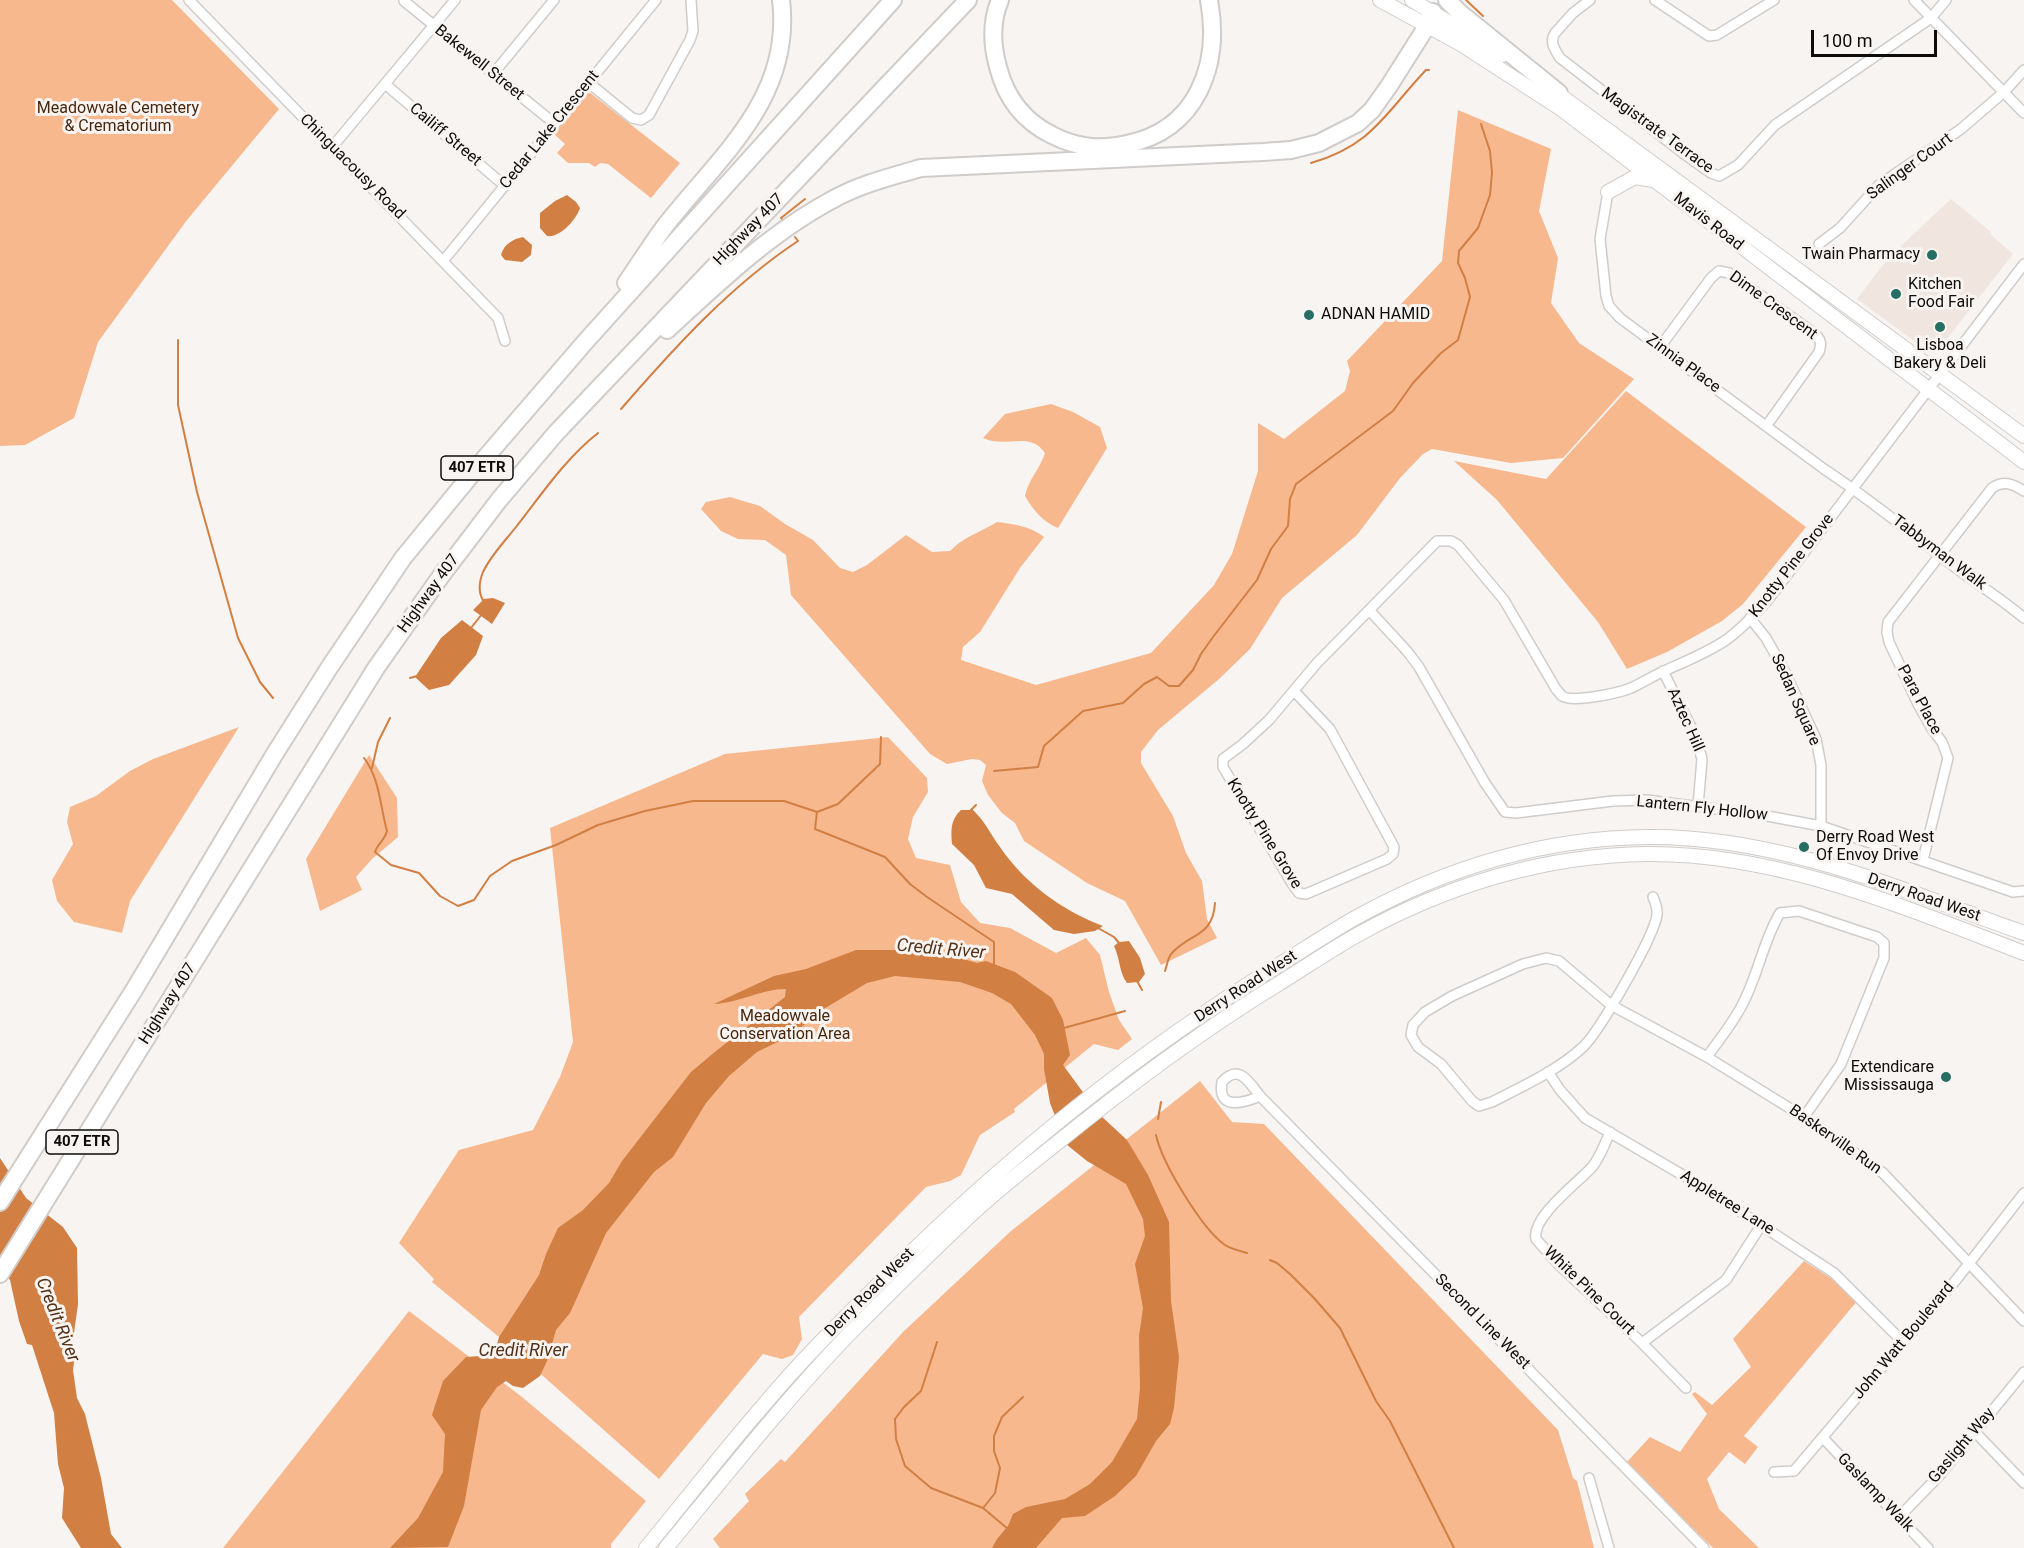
<!DOCTYPE html>
<html>
<head>
<meta charset="utf-8">
<style>
  body { margin:0 }
  #map { position:relative; width:2024px; height:1548px; overflow:hidden; background:#f8f4f1; font-family:Roboto,sans-serif }
  canvas { display:block }
  .scale { position:absolute; left:1811px; top:30px; width:126px; height:27px; box-sizing:border-box; border:3px solid #0d0c0b; border-top:0; padding-left:8px; font-size:18px; line-height:21px; white-space:nowrap; color:#0d0c0b; -webkit-text-stroke:4px #f8f4f1; paint-order:stroke }
</style>
</head>
<body>
<div id="map">
<canvas width="2024" height="1548"></canvas>
<div class="scale">100 m</div>
</div>
<script>
const ctx = document.querySelector('canvas').getContext('2d');
ctx.lineJoin = 'round';
function paint(path, color) { ctx.fillStyle = color; ctx.fill(path, 'evenodd'); }
function trace(path, color, width, dash) { ctx.strokeStyle = color; ctx.lineWidth = width; ctx.lineCap = dash ? 'butt' : 'round'; ctx.setLineDash(dash || []); ctx.stroke(path); }
function drawText(font, color, halo, rows, align = 'center') {
  ctx.font = font + ' Roboto,sans-serif'; ctx.lineWidth = 6; ctx.setLineDash([]); ctx.textBaseline = 'middle'; ctx.strokeStyle = halo; ctx.fillStyle = color; for (const [text, x, y, turn = 0] of rows) {
    ctx.save(); ctx.translate(x, y); ctx.rotate((+turn || 0) * Math.PI / 180); ctx.textAlign = isNaN(turn) ? turn : align; if (halo) ctx.strokeText(text, 0, 0); ctx.fillText(text, 0, 0); ctx.restore();
  }
}
const built = new Path2D(`
  M 1951,199 L 1991,232 L 1990,234 L 2013,254 L 1943,344 L 1918,344 L 1857,299 L 1889,257 Z`);
const green = new Path2D(`
  M 0,0 L 172,0 L 279,109 L 187,220 L 98,342 L 74,418 L 25,445 L 0,446 Z
  M 589,92 L 680,163 L 651,198 L 608,164 L 600,163 L 595,167 L 589,163 L 568,163 L 557,153 L 565,144 L 553,133 Z
  M 1458,110 L 1551,149 L 1539,211 L 1558,258 L 1551,303 L 1579,343 L 1634,379 L 1563,458 L 1511,463 L 1432,449 L 1423,454 L 1400,478 L 1357,535 L 1282,598 L 1250,649 L 1219,679 L 1158,730 L 1141,752 L 1141,763 L 1173,816 L 1186,853 L 1202,881 L 1207,919 L 1217,938 L 1161,965 L 1125,901 L 1087,883 L 1024,841 L 1015,823 L 1002,813 L 988,795 L 982,781 L 986,765 L 980,760 L 972,759 L 947,764 L 930,754 L 791,595 L 786,555 L 765,540 L 738,539 L 721,531 L 701,509 L 706,502 L 730,497 L 760,506 L 785,524 L 813,540 L 840,568 L 853,572 L 867,565 L 906,535 L 932,552 L 950,551 C 963,537 981,532 997,522 C 1014,524 1030,526 1044,537 L 1020,568 L 980,632 L 963,647 L 961,660 L 1036,685 L 1151,653 L 1214,585 L 1232,554 L 1258,471 L 1258,423 L 1284,439 L 1345,391 L 1350,371 L 1347,361 L 1442,261 Z
  M 1626,391 L 1806,527 L 1743,604 L 1722,621 L 1667,652 L 1627,669 L 1598,622 L 1497,500 L 1454,461 L 1546,479 Z
  M 1051,404 L 1073,412 L 1100,427 L 1107,448 L 1058,528 C 1043,522 1033,510 1025,496 C 1028,480 1040,469 1045,453 C 1030,430 1006,449 983,438 L 1005,414 Z
  M 239,727 L 130,901 L 122,933 L 74,922 L 57,901 L 52,880 L 73,844 L 67,822 L 70,807 L 96,796 L 130,771 L 153,759 Z
  M 888,737 L 927,778 L 928,792 L 913,817 L 908,839 L 916,858 L 950,865 L 961,902 L 980,923 L 1010,928 L 1056,953 L 1086,938 L 1100,955 L 1109,992 L 1119,1020 L 1132,1039 L 1118,1050 L 1094,1044 L 1014,1109 L 1015,1112 L 980,1135 L 961,1175 L 950,1181 L 926,1187 L 799,1317 L 802,1339 L 793,1355 L 782,1359 L 763,1354 L 659,1479 L 534,1368 L 501,1335 L 499,1337 L 432,1282 L 434,1279 L 399,1243 L 459,1150 L 533,1130 L 560,1077 L 573,1042 L 550,828 L 725,754 Z
  M 369,755 L 397,798 L 398,837 L 372,859 L 356,877 L 362,890 L 320,911 L 306,859 Z
  M 1200,1081 L 1232,1122 L 1264,1124 L 1558,1430 L 1573,1478 L 1577,1481 L 1594,1548 L 720,1548 L 713,1539 L 749,1501 L 745,1494 L 781,1459 L 785,1462 L 903,1332 L 1011,1231 Z
  M 1804,1261 L 1837,1282 L 1858,1300 L 1744,1436 L 1758,1447 L 1745,1464 L 1729,1452 L 1707,1479 L 1719,1509 L 1759,1548 L 1713,1548 L 1626,1463 L 1650,1437 L 1680,1452 L 1707,1414 L 1692,1394 L 1695,1392 L 1712,1405 L 1751,1367 L 1733,1339 Z
  M 409,1311 L 522,1397 L 646,1501 L 611,1544 L 611,1548 L 223,1548 Z`);
const water = new Path2D(`
  M 567,195 L 576,202 L 580,208 C 576,220 560,238 547,236 L 540,228 L 540,213 L 555,201 Z
  M 523,237 L 532,245 L 531,255 L 522,262 L 505,260 L 501,255 C 504,244 513,239 523,237 Z
  M 493,598 L 505,603 L 492,624 L 473,610 L 484,599 Z
  M 462,620 L 483,636 L 476,655 L 449,685 L 429,690 L 415,677 L 441,638 Z
  M 961,810 L 973,810 C 987,824 989,832 1000,847 C 1024,883 1063,911 1103,926 L 1095,931 L 1074,934 L 1054,930 L 1012,894 L 986,888 L 974,865 L 952,844 C 951,831 950,820 961,810 Z
  M 1119,942 L 1129,941 L 1140,958 L 1145,974 L 1139,982 L 1127,983 C 1119,973 1120,958 1114,946 Z
  M 856,950 L 901,950 L 929,956 L 953,956 L 977,963 L 986,961 L 1015,972 L 1052,998 L 1063,1020 L 1070,1055 L 1063,1065 L 1099,1114 L 1127,1140 L 1148,1175 L 1169,1222 L 1171,1301 L 1179,1357 L 1174,1408 L 1170,1424 L 1156,1441 L 1136,1476 L 1115,1496 L 1085,1516 L 1062,1518 L 1036,1548 L 992,1548 L 997,1539 L 1008,1526 L 1013,1514 L 1026,1507 L 1065,1499 L 1090,1484 L 1112,1462 L 1137,1419 L 1140,1388 L 1139,1336 L 1143,1308 L 1135,1264 L 1145,1236 L 1143,1219 L 1126,1184 L 1087,1161 L 1066,1144 L 1050,1103 L 1044,1069 L 1044,1054 L 1035,1035 L 1011,1004 L 992,993 L 960,982 L 895,976 L 867,983 L 822,1010 L 792,1035 L 757,1052 L 729,1076 L 706,1103 L 673,1157 L 654,1172 L 606,1233 L 570,1313 L 556,1330 L 547,1361 L 540,1376 L 523,1388 L 513,1386 L 506,1381 L 497,1387 L 481,1410 L 464,1506 L 448,1547 L 390,1548 L 418,1518 L 443,1472 L 445,1434 L 432,1415 L 443,1381 L 466,1357 L 494,1355 L 499,1337 L 539,1275 L 546,1254 L 558,1228 L 583,1210 L 609,1183 L 622,1161 L 691,1072 L 716,1051 L 785,997 L 786,989 C 761,989 739,1003 714,1004 L 774,976 L 806,969 Z
  M 0,1158 L 26,1198 L 63,1227 L 77,1248 L 78,1304 L 73,1340 L 75,1355 L 73,1370 L 77,1398 L 85,1414 L 101,1478 L 111,1534 L 122,1548 L 81,1548 L 62,1518 L 64,1488 L 58,1464 L 54,1413 L 32,1345 L 27,1344 L 19,1321 L 10,1280 L 0,1268 Z`);
const stream = new Path2D(`
  M 1466,0 L 1483,16
  M 1311,163 C 1373,145 1385,113 1426,70 L 1429,70
  M 784,222 L 781,218 L 805,199
  M 178,340 L 178,405 L 197,492 L 238,638 L 260,682 L 273,698
  M 621,409 C 674,348 730,286 798,241 L 795,237
  M 484,602 C 478,593 479,582 483,572 C 491,555 505,541 516,527 C 542,494 565,459 598,433
  M 471,628 L 482,614
  M 410,678 L 417,676
  M 364,758 C 380,779 380,806 387,831 C 385,840 377,844 375,852 L 391,865 L 419,873 L 440,896 L 458,906 L 474,900 L 490,876 L 512,861 L 556,845 L 598,825 L 645,811 L 693,801 L 784,801 L 817,812 L 838,804 L 880,764 L 881,737
  M 372,768 L 378,742 L 390,718
  M 994,771 L 1038,767 L 1044,746 L 1083,711 L 1123,703 L 1144,684 L 1157,677 L 1169,686 L 1179,686 L 1193,670 L 1201,654 L 1213,637 L 1257,580 L 1271,549 L 1288,526 L 1290,499 L 1296,484 L 1393,411 L 1413,383 L 1441,353 L 1458,340 L 1470,297 L 1465,278 L 1458,263 L 1459,251 L 1478,228 L 1490,195 L 1492,173 L 1490,151 L 1481,124
  M 971,810 L 976,805
  M 817,812 L 815,829 L 885,857 L 910,884 L 927,897 L 994,942 L 994,966
  M 1098,928 L 1114,937 L 1120,944
  M 1165,971 C 1167,965 1168,957 1172,953 C 1190,933 1213,937 1215,903
  M 1136,979 L 1142,990
  M 1064,1028 L 1125,1011
  M 1158,1119 L 1161,1102
  M 1156,1135 C 1162,1163 1202,1229 1225,1245 C 1231,1249 1240,1251 1247,1253
  M 1270,1260 L 1277,1263 L 1290,1274 L 1314,1298 L 1340,1328 L 1376,1401 L 1390,1421 L 1454,1548
  M 937,1342 L 921,1391 L 904,1407 L 895,1419 L 896,1439 L 905,1466 L 931,1488 L 983,1508 L 1008,1529
  M 984,1507 L 995,1493 L 1000,1468 L 994,1451 L 994,1436 L 1002,1417 L 1023,1397`);
const street = new Path2D(`
  M 189,0 L 498,318 L 505,341
  M 1590,0 L 1573,13 L 1555,33 C 1549,42 1555,50 1560,58 L 1683,153 L 1711,173 L 1719,176 L 1738,165 L 1775,125 L 1931,18 L 1946,0
  M 1655,0 L 1709,36 L 1717,35 L 1774,0
  M 1914,0 L 2024,113
  M 404,1 L 555,124
  M 493,74 L 554,0
  M 589,83 L 632,118 L 641,120 L 649,115 L 690,40 L 693,31 L 691,0
  M 385,84 L 505,186
  M 333,146 L 455,0
  M 1608,192 L 1600,239 L 1606,296 L 1609,306 L 1620,318 L 1824,469 C 1865,496 1904,527 1942,557 C 1969,579 1998,596 2024,618
  M 1819,244 L 1840,228 L 1879,185 L 1961,129 L 2004,92 L 2024,70
  M 444,260 L 656,0
  M 1660,347 L 1711,278 L 1719,271 L 1729,273 L 1811,331 C 1819,337 1823,341 1819,352 L 1767,425
  M 1370,611 L 1407,651 L 1419,667 L 1485,783 L 1505,812 L 1516,813 L 1613,801 L 1647,800 L 1762,815 L 1821,826 L 2013,892 L 2024,891
  M 1750,618 L 1766,638 L 1784,670 L 1816,739 L 1821,765 L 1821,826
  M 1663,671 L 1695,735 L 1702,759 L 1698,806
  M 1294,691 L 1330,729 L 1394,847 L 1393,854 L 1387,859 L 1306,894 L 1299,893 L 1293,885 L 1223,767 L 1223,759 L 1243,744 L 1269,720 L 1317,663 L 1437,541 L 1451,541 L 1458,545 L 1504,600 L 1556,689 C 1558,691 1560,694 1562,696 C 1573,703 1619,693 1631,688 C 1642,683 1653,676 1664,671 C 1686,661 1707,653 1726,640 C 1742,629 1754,615 1767,601 L 2024,264
  M 1923,860 L 1948,758 L 1942,742 L 1932,729 L 1918,704 L 1889,642 L 1887,632 L 1888,622 L 1992,488 C 2004,480 2013,484 2024,491
  M 1653,897 C 1655,902 1658,909 1657,915 C 1654,937 1599,1032 1583,1047 C 1557,1071 1523,1086 1492,1102 L 1479,1106 L 1472,1101 L 1441,1064 L 1418,1047 L 1411,1035 L 1413,1025 L 1425,1012 L 1452,996 L 1523,964 L 1546,958 L 1559,961 L 1611,1005 L 1707,1057 L 1804,1117 L 1883,1173 L 2024,1321
  M 1707,1057 C 1720,1038 1736,1020 1745,999 C 1759,971 1764,939 1780,913 L 1799,911 L 1877,937 L 1884,943 L 1884,958 L 1841,1064 L 1804,1117
  M 1548,1072 L 1560,1090 L 1585,1118 L 1703,1187 L 1834,1273 L 1903,1342
  M 1260,1096 C 1244,1103 1217,1111 1222,1082 C 1239,1063 1249,1082 1260,1096 L 1704,1548
  M 1610,1132 C 1605,1144 1601,1155 1593,1166 C 1579,1182 1531,1217 1536,1239 L 1559,1265 L 1642,1343 L 1686,1388
  M 1642,1343 L 1726,1280 L 1762,1224
  M 1975,1432 L 2024,1483
  M 1823,1438 L 1928,1548
  M 1774,1472 L 1794,1471 L 1956,1280 L 2024,1193
  M 1589,1478 L 1609,1548
  M 1898,1518 L 1938,1477 L 2024,1372`);
const secondary = new Path2D(`
  M 1380,0 L 1461,44 L 1560,108 L 2024,462
  M 1412,0 L 1502,55
  M 1550,88 L 2024,436
  M 1608,192 L 1635,177 L 1653,180
  M 646,1548 C 685,1501 722,1453 762,1407 C 801,1360 845,1317 888,1275 C 1006,1158 1136,1053 1277,966 C 1303,950 1329,933 1355,918 C 1445,868 1545,838 1648,837 C 1780,836 1902,890 2024,933
  M 666,1548 C 726,1475 786,1399 852,1331 C 887,1296 921,1262 957,1228 C 996,1190 1040,1157 1082,1123 C 1144,1074 1208,1027 1275,986 C 1303,969 1330,950 1359,934 C 1447,885 1546,855 1647,854 C 1779,853 1903,907 2024,953`);
const highway = new Path2D(`
  M 1000,0 C 991,21 992,45 998,67 C 1006,98 1023,121 1052,135 C 1077,148 1100,150 1127,144 C 1197,130 1221,65 1209,0
  M 1447,0 L 1460,13 L 1559,93
  M 626,283 C 639,264 651,245 665,226 C 719,157 793,98 781,0
  M 667,330 C 717,284 769,234 830,201 C 858,185 889,177 921,168 L 1263,152 L 1291,150 L 1319,143 L 1358,123 L 1372,110 L 1389,86 L 1427,26 L 1433,12
  M 0,1202 L 134,990 L 274,755 L 329,668 L 403,558 L 485,458 L 586,341 L 893,0
  M 0,1274 L 376,668 L 441,576 L 499,500 L 556,433 L 968,0`);
const markers = [
  [1932,255,6,"#266e64"],
  [1896,294,6,"#266e64"],
  [1309,315,6,"#266e64"],
  [1940,327,6,"#266e64"],
  [1804,847,6,"#266e64"],
  [1946,1077,6,"#266e64"]
];
const shields = [
  [477,468,72],
  [82,1142,72]
];
const shieldNames = [
  ["407 ETR",477,468],
  ["407 ETR",82,1142]
];
const streetNames = [
  ["Bakewell Street",479,63,39],
  ["Cedar Lake Crescent",550,130,-51],
  ["Magistrate Terrace",1657,131,36],
  ["Cailiff Street",445,135,40],
  ["Chinguacousy Road",352,167,45],
  ["Salinger Court",1910,167,-36],
  ["Mavis Road",1708,222,38],
  ["Highway 407",749,230,-46],
  ["Dime Crescent",1773,306,36],
  ["Zinnia Place",1683,364,36],
  ["Tabbyman Walk",1939,553,37],
  ["Knotty Pine Grove",1792,566,-52],
  ["Highway 407",429,594,-54],
  ["Sedan Square",1795,700,66],
  ["Para Place",1919,700,62],
  ["Aztec Hill",1685,720,66],
  ["Lantern Fly Hollow",1702,809,6],
  ["Knotty Pine Grove",1264,834,58],
  ["Derry Road West",1924,898,19],
  ["Derry Road West",1246,987,-33],
  ["Highway 407",168,1004,-58],
  ["Baskerville Run",1835,1140,35],
  ["Appletree Lane",1727,1203,32],
  ["White Pine Court",1589,1291,44],
  ["Derry Road West",870,1293,-45],
  ["Second Line West",1482,1322,45],
  ["John Watt Boulevard",1904,1341,-50],
  ["Gaslight Way",1962,1446,-50],
  ["Gaslamp Walk",1875,1493,46]
];
const parkNames = [
  ["Meadowvale Cemetery",118,109],
  ["& Crematorium",118,127],
  ["Meadowvale",785,1017],
  ["Conservation Area",785,1035]
];
const poiNames = [
  ["Twain Pharmacy",1920,255,"right"],
  ["Kitchen",1908,285],
  ["Food Fair",1908,303],
  ["ADNAN HAMID",1321,315],
  ["Lisboa",1940,346,"center"],
  ["Bakery & Deli",1940,364,"center"],
  ["Derry Road West",1816,838],
  ["Of Envoy Drive",1816,856],
  ["Extendicare",1934,1068,"right"],
  ["Mississauga",1934,1086,"right"]
];
const waterNames = [
  ["Credit River",941,950,5],
  ["Credit River",57,1320,68],
  ["Credit River",523,1351]
];
paint(built, '#f0e6df');
paint(green, '#f7b88e');
paint(water, '#d17f43');
trace(stream, '#d17f43', 2);
trace(street, '#d0ccca', 12);
trace(secondary, '#d0ccca', 16);
trace(highway, '#d0ccca', 20);
trace(street, '#fff', 9);
trace(secondary, '#fff', 14);
trace(highway, '#fff', 16);
for (const [x, y, r, color] of markers) { const dot = new Path2D(); dot.arc(x, y, r, 0, 2 * Math.PI); ctx.fillStyle = color; ctx.fill(dot); trace(dot, '#f8f4f1', 2); }
for (const [x, y, w] of shields) { const box = new Path2D(); box.roundRect(x - w / 2, y - 12, w, 24, 4.5); ctx.fillStyle = '#f8f4f1'; ctx.fill(box); trace(box, '#0d0c0b', 1.5); }
drawText('bold 15px', '#0d0c0b', null, shieldNames);
drawText('16px', '#0d0c0b', '#f8f4f1', streetNames);
drawText('16px', '#48260d', '#f8f4f1', parkNames);
drawText('16px', '#0d0c0b', '#f8f4f1', poiNames, 'left');
drawText('italic 18px', '#543118', '#f8f4f1', waterNames);
</script>
</body>
</html>
